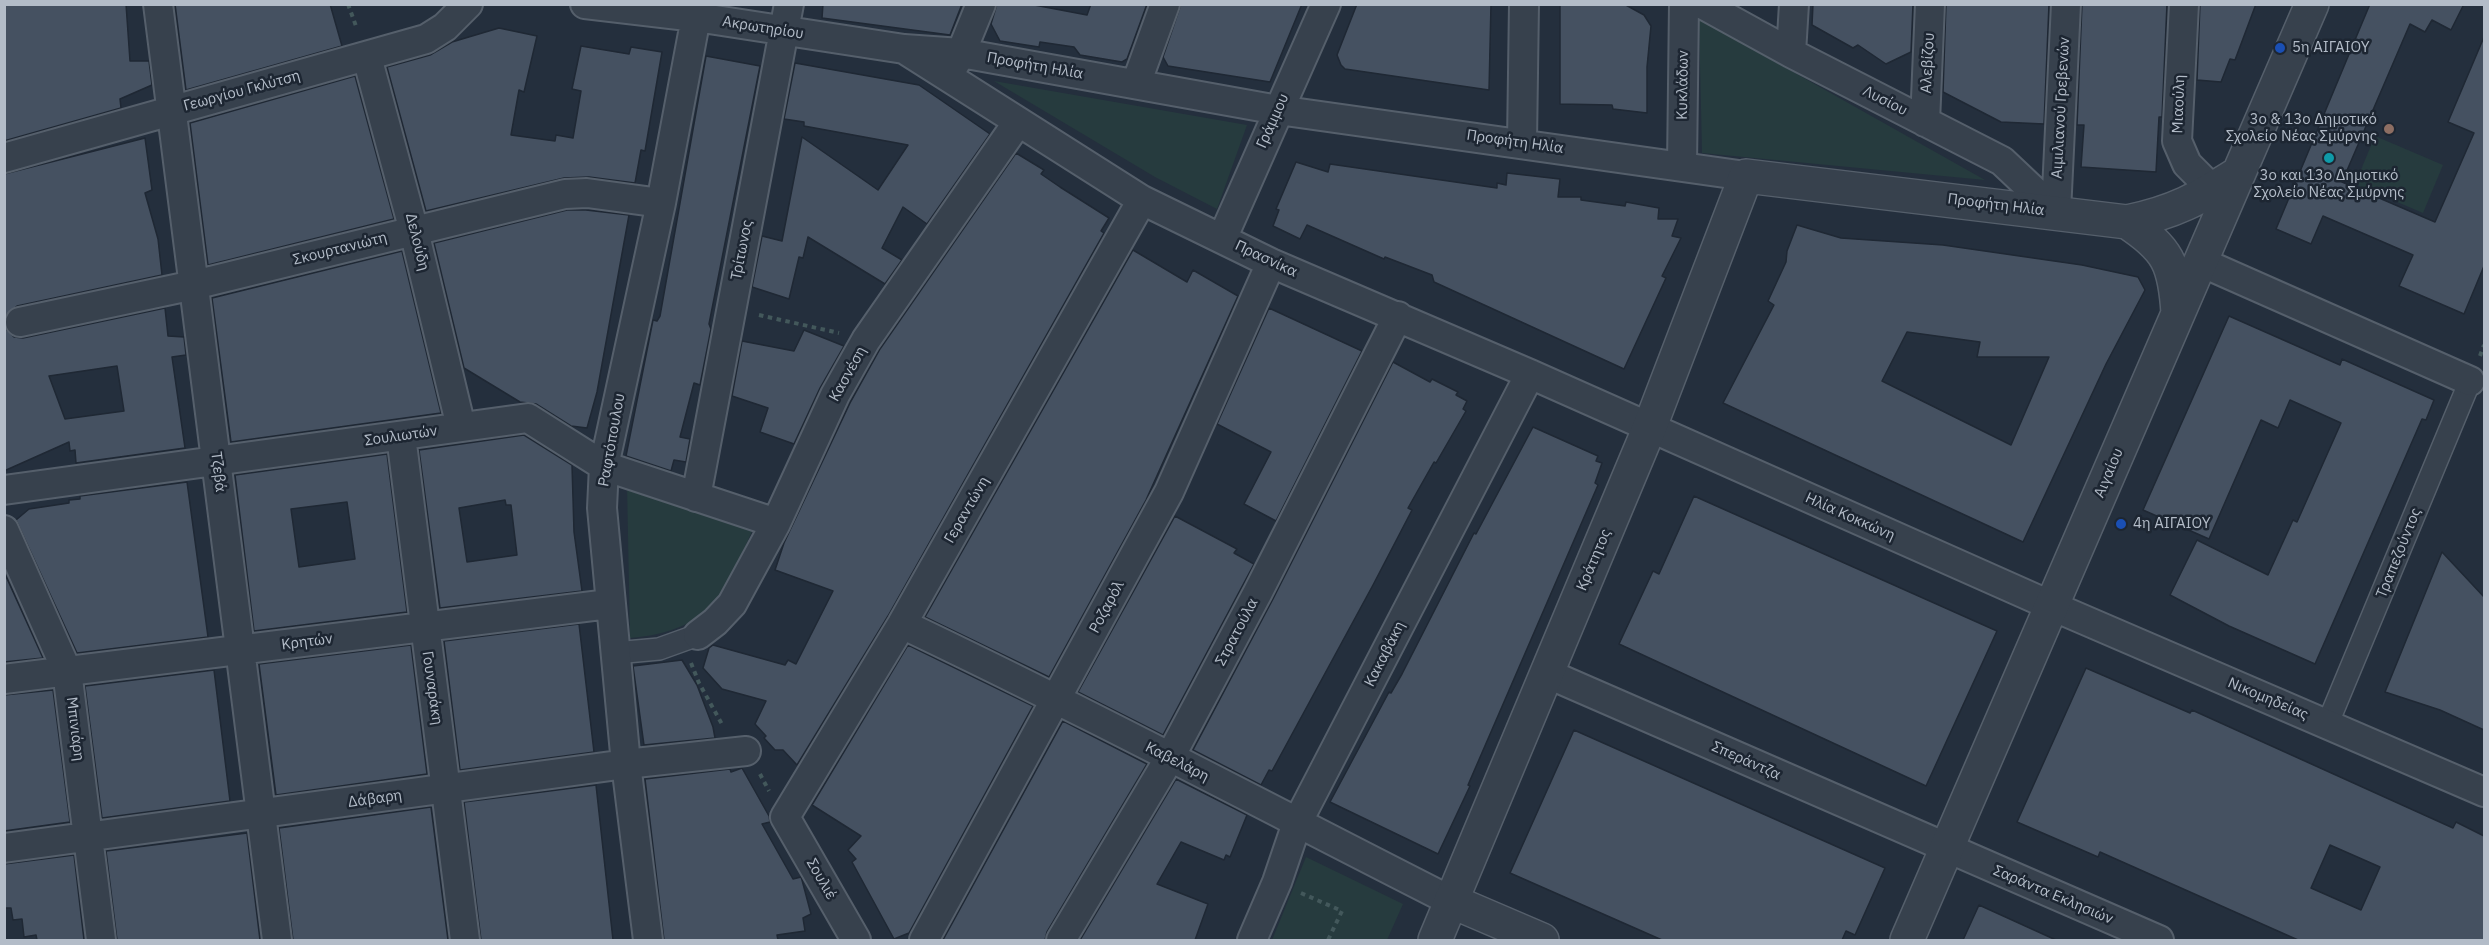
<!DOCTYPE html>
<html>
<head>
<meta charset="utf-8">
<style>
  body { margin:0 }
  #map { position:relative; width:2489px; height:945px; overflow:hidden; background:#242f3d; font-family:"IBM Plex Sans",sans-serif }
  canvas { display:block }
  .frame { position:absolute; inset:0; border:6px solid #b3bcc8; pointer-events:none }
</style>
</head>
<body>
<div id="map">
<canvas width="2489" height="945"></canvas>
<div class="frame"></div>
</div>
<script>
const ctx = document.querySelector('canvas').getContext('2d');
ctx.lineJoin = 'round';
function paint(path, color) { ctx.fillStyle = color; ctx.fill(path, 'evenodd'); }
function trace(path, color, width, dash) { ctx.strokeStyle = color; ctx.lineWidth = width; ctx.lineCap = dash ? 'butt' : 'round'; ctx.setLineDash(dash || []); ctx.stroke(path); }
function drawText(font, color, halo, rows, align = 'center') {
  ctx.font = font + ' "IBM Plex Sans",sans-serif'; ctx.lineWidth = 5; ctx.setLineDash([]); ctx.textBaseline = 'middle'; ctx.strokeStyle = halo; ctx.fillStyle = color; for (const [text, x, y, turn = 0] of rows) {
    ctx.save(); ctx.translate(x, y); ctx.rotate((+turn || 0) * Math.PI / 180); ctx.textAlign = isNaN(turn) ? turn : align; if (halo) ctx.strokeText(text, 0, 0); ctx.fillText(text, 0, 0); ctx.restore();
  }
}
const green = new Path2D(`
  M 1699,19 L 1985,180 L 1702,153 Z
  M 994,81 L 1247,125 L 1217,209 L 1155,177 Z
  M 2375,136 L 2443,165 L 2423,213 L 2355,184 Z
  M 627,484 L 756,522 C 726,590 714,631 630,638 Z
  M 1306,857 L 1403,904 L 1387,940 L 1272,940 Z`);
const building = new Path2D(`
  M 4,4 L 126,4 L 130,61 L 149,61 L 152,85 L 120,99 L 121,108 L 4,141 Z
  M 175,4 L 330,4 L 342,46 L 186,90 Z
  M 823,4 L 962,4 L 950,35 L 822,18 Z
  M 997,4 L 1029,4 L 1087,15 L 1091,4 L 1147,4 L 1127,59 L 1122,62 L 1080,55 L 1074,47 L 1040,42 L 1039,47 L 1000,41 L 991,24 Z
  M 1181,4 L 1302,4 L 1270,82 L 1168,66 L 1163,57 Z
  M 1357,4 L 1491,4 L 1489,90 L 1345,69 L 1341,65 L 1337,55 Z
  M 1560,4 L 1624,4 L 1644,15 L 1651,26 L 1647,67 L 1647,113 L 1613,109 L 1612,105 L 1560,104 Z
  M 1813,4 L 1913,4 L 1911,52 L 1886,64 L 1858,45 L 1853,48 L 1812,25 Z
  M 1946,4 L 2049,4 L 2044,124 L 2001,122 L 1943,92 Z
  M 2082,4 L 2167,4 L 2162,117 L 2159,117 L 2156,172 L 2081,167 L 2084,125 L 2077,125 Z
  M 2200,4 L 2256,4 L 2235,60 L 2230,59 L 2221,82 L 2197,80 Z
  M 2370,4 L 2464,4 L 2451,30 L 2432,20 L 2425,32 L 2410,24 L 2342,182 L 2435,222 L 2474,133 L 2448,122 L 2484,37 L 2484,266 L 2464,314 L 2399,286 L 2413,255 L 2323,216 L 2311,244 L 2276,229 Z
  M 499,28 L 537,36 L 524,92 L 519,90 L 511,135 L 555,141 L 556,135 L 573,138 L 581,91 L 572,89 L 581,46 L 629,54 L 631,47 L 662,52 L 645,151 L 641,150 L 635,183 L 589,177 L 564,178 L 426,211 L 387,67 L 430,55 L 452,42 Z
  M 706,56 L 760,66 L 709,324 L 711,329 L 700,385 L 694,383 L 680,437 L 690,439 L 686,462 L 674,460 L 671,471 L 626,456 L 653,320 L 657,321 L 660,316 Z
  M 795,63 L 919,85 L 990,134 L 927,224 L 903,207 L 882,248 L 902,260 L 885,284 L 808,237 L 803,258 L 799,257 L 789,299 L 752,287 L 762,236 L 782,241 L 802,137 L 878,190 L 908,145 L 804,126 L 804,122 L 784,119 Z
  M 355,76 L 394,219 L 208,265 L 190,123 Z
  M 145,138 L 152,190 L 145,193 L 158,239 L 162,275 L 17,306 L 4,317 L 4,174 Z
  M 1016,153 L 1044,170 L 1041,174 L 1060,187 L 1109,218 L 1101,231 L 1104,233 L 888,616 L 797,765 L 783,750 L 775,750 L 764,738 L 766,736 L 755,724 L 766,701 L 722,689 L 703,668 L 709,648 L 713,645 L 785,665 L 788,660 L 796,664 L 833,591 L 775,570 L 784,543 L 850,403 L 880,349 Z
  M 1296,162 L 1328,172 L 1330,164 L 1497,188 L 1497,183 L 1506,185 L 1507,173 L 1560,179 L 1558,197 L 1581,197 L 1581,200 L 1625,206 L 1626,202 L 1659,208 L 1658,219 L 1678,219 L 1672,236 L 1681,238 L 1662,276 L 1666,278 L 1624,369 L 1434,282 L 1432,275 L 1385,257 L 1384,259 L 1307,225 L 1300,239 L 1273,226 L 1279,210 L 1276,209 Z
  M 567,210 L 586,210 L 629,215 L 597,392 L 587,428 L 571,426 L 536,404 L 520,402 L 464,368 L 434,243 Z
  M 1797,225 L 1841,238 L 1943,245 L 2082,265 L 2138,277 L 2145,290 L 2106,364 L 2023,542 L 1723,403 L 1774,305 L 1768,301 L 1786,262 L 1787,251 ZM 1907,332 L 1980,342 L 1977,357 L 2049,357 L 2011,445 L 1882,381 Z
  M 1133,250 L 1187,282 L 1193,270 L 1238,296 L 1146,500 L 1049,677 L 925,617 Z
  M 402,251 L 441,413 L 231,442 L 212,298 Z
  M 165,308 L 168,336 L 184,337 L 186,355 L 172,357 L 185,448 L 76,463 L 75,450 L 70,451 L 69,442 L 4,471 L 4,327 L 14,337 L 23,338 ZM 117,366 L 124,411 L 65,419 L 49,376 Z
  M 1269,308 L 1362,351 L 1276,521 L 1244,504 L 1271,452 L 1217,424 Z
  M 2229,316 L 2340,365 L 2342,359 L 2434,400 L 2426,420 L 2422,419 L 2315,664 L 2229,626 L 2170,595 L 2197,540 L 2268,575 L 2293,520 L 2297,522 L 2341,423 L 2290,400 L 2278,428 L 2261,420 L 2209,539 L 2143,510 Z
  M 804,330 L 844,346 L 820,388 L 794,444 L 760,432 L 768,408 L 732,396 L 742,341 L 794,351 Z
  M 1393,362 L 1430,382 L 1432,379 L 1458,392 L 1456,395 L 1467,401 L 1463,409 L 1466,411 L 1436,463 L 1434,462 L 1408,508 L 1412,510 L 1373,585 L 1272,771 L 1269,770 L 1261,785 L 1193,750 L 1273,599 Z
  M 1533,427 L 1598,456 L 1596,461 L 1602,463 L 1595,483 L 1598,485 L 1468,785 L 1470,786 L 1438,854 L 1330,802 L 1389,692 L 1391,693 L 1402,674 L 1474,533 L 1476,534 Z
  M 524,435 L 572,465 L 574,532 L 582,591 L 440,608 L 419,450 ZM 505,500 L 506,505 L 511,505 L 517,555 L 467,562 L 459,508 Z
  M 387,454 L 407,612 L 254,631 L 235,475 ZM 347,502 L 355,559 L 299,567 L 291,509 Z
  M 187,482 L 208,637 L 77,653 L 16,520 L 29,509 L 69,503 L 69,500 L 80,499 L 80,496 Z
  M 1694,496 L 1997,631 L 1926,786 L 1619,644 L 1653,571 L 1659,574 Z
  M 1175,516 L 1237,549 L 1234,553 L 1254,564 L 1163,735 L 1078,692 Z
  M 2442,552 L 2484,597 L 2484,730 L 2440,710 L 2385,692 Z
  M 4,572 L 43,658 L 4,662 Z
  M 579,624 L 594,752 L 460,770 L 444,641 Z
  M 411,645 L 427,774 L 276,795 L 259,664 Z
  M 908,645 L 1033,706 L 909,933 L 894,939 L 852,862 L 856,859 L 848,850 L 861,836 L 812,805 Z
  M 682,660 L 697,685 L 713,727 L 715,738 L 644,745 L 633,666 Z
  M 2086,668 L 2190,713 L 2192,710 L 2453,828 L 2456,822 L 2484,836 L 2484,940 L 2298,940 L 2100,852 L 2098,857 L 2017,822 ZM 2330,845 L 2380,867 L 2361,910 L 2311,888 Z
  M 214,670 L 230,801 L 102,818 L 85,686 Z
  M 53,690 L 70,822 L 4,831 L 4,695 Z
  M 1063,721 L 1147,764 L 1047,932 L 1045,940 L 943,940 Z
  M 1574,730 L 1885,868 L 1855,935 L 1846,931 L 1842,940 L 1662,940 L 1510,873 Z
  M 742,768 L 769,816 L 770,822 L 762,824 L 793,879 L 801,877 L 802,880 L 811,914 L 803,918 L 805,931 L 777,935 L 778,940 L 664,940 L 645,779 L 730,769 L 731,772 Z
  M 1176,779 L 1247,815 L 1230,857 L 1226,855 L 1224,860 L 1181,842 L 1157,884 L 1208,904 L 1195,940 L 1080,940 Z
  M 596,785 L 613,940 L 481,940 L 464,802 Z
  M 431,807 L 448,940 L 293,940 L 279,828 Z
  M 247,833 L 260,940 L 117,940 L 106,851 Z
  M 74,855 L 84,940 L 37,940 L 36,935 L 24,937 L 22,919 L 13,920 L 11,908 L 4,908 L 4,864 Z
  M 1979,905 L 2056,940 L 1963,940 Z`);
const path = new Path2D(`
  M 348,4 L 357,29
  M 759,315 L 839,333
  M 2480,356 L 2484,345
  M 691,663 L 699,683 L 723,726
  M 760,774 L 769,791
  M 1301,893 L 1342,911 L 1328,940`);
const pedestrian = new Path2D(`
  M 615,653 L 659,649 L 698,635
  M 2327,725 L 2470,381`);
const minor = new Path2D(`
  M 158,4 L 277,940
  M 585,4 L 696,17 L 904,49 L 961,53 L 1278,110 L 1746,176
  M 1702,4 L 1791,53 L 2002,161 L 2056,212
  M 2184,4 L 2177,141 L 2187,164 L 2213,190
  M 904,49 L 1142,200 L 1271,263 L 1530,374 L 2052,606 L 2484,792
  M 1791,53 L 1794,4
  M 367,57 L 414,231 L 461,427
  M 952,69 L 961,53 L 981,4
  M 1136,84 L 1165,4
  M 1925,122 L 1930,4
  M 1522,142 L 1524,4
  M 4,158 L 426,39 L 445,27 L 468,4
  M 1682,166 L 1684,4
  M 2056,212 L 2066,4
  M 1222,239 L 1326,4
  M 2201,262 L 2470,381
  M 20,322 L 194,285 L 565,194 L 587,193 L 661,203
  M 401,436 L 465,940
  M 4,490 L 528,418 L 604,466 L 776,523
  M 696,497 L 789,4
  M 4,530 L 67,671 L 101,940
  M 902,624 C 1087,712 1268,808 1451,901
  M 698,635 L 715,622 L 732,604 L 776,523 L 835,395 L 866,340 L 1018,122
  M 1546,673 L 2159,940
  M 4,679 L 609,604
  M 4,848 L 626,764 L 746,751
  M 648,940 L 626,764 L 602,508 L 604,466 L 661,203 L 696,17
  M 856,940 L 785,817 L 902,624 L 1142,200
  M 924,940 L 1169,492 L 1271,263
  M 1061,940 L 1169,759 L 1258,592 L 1398,316
  M 1252,940 L 1277,882 L 1297,823 L 1530,374`);
const tertiary = new Path2D(`
  M 2127,222 C 2168,249 2175,264 2178,313
  M 1451,901 L 1542,940
  M 1435,940 L 1649,429 L 1746,176 L 2127,222 C 2175,212 2198,199 2239,173
  M 1907,940 L 2312,4`);
const markers = [
  [2280,48,6,"#1a4fb4"],
  [2389,129,6,"#8d6e63"],
  [2329,158,6,"#0f9aa8"],
  [2121,524,6,"#1a4fb4"]
];
const streetNames = [
  ["Ακρωτηρίου",763,28,9],
  ["Αλεβίζου",1928,63,-87],
  ["Προφήτη Ηλία",1035,66,10],
  ["Κυκλάδων",1683,85,-89],
  ["Γεωργίου Γκλύτση",242,91,-15],
  ["Λυσίου",1885,101,27],
  ["Μιαούλη",2179,104,-88],
  ["Αιμιλιανού Γρεβενών",2061,108,-87],
  ["Γράμμου",1273,121,-66],
  ["Προφήτη Ηλία",1515,142,8],
  ["Προφήτη Ηλία",1996,205,7],
  ["Δελούδη",417,242,76],
  ["Σκουρτανιώτη",340,249,-14],
  ["Τρίτωνος",742,250,-79],
  ["Πρασνίκα",1266,259,25],
  ["Κασνέση",848,374,-61],
  ["Σουλιωτών",401,436,-8],
  ["Ραφτόπουλου",612,440,-80],
  ["Τζεβά",218,472,83],
  ["Αιγαίου",2109,473,-67],
  ["Γεραντώνη",967,510,-60],
  ["Ηλία Κοκκώνη",1850,517,24],
  ["Τραπεζούντος",2399,553,-68],
  ["Κράτητος",1594,560,-67],
  ["Ροζαρόλ",1107,607,-62],
  ["Στρατούλα",1237,632,-62],
  ["Κρητών",307,642,-7],
  ["Κακαβάκη",1385,654,-63],
  ["Γουναράκη",432,688,82],
  ["Νικομηδείας",2268,699,23],
  ["Μπινιάρη",75,729,83],
  ["Σπεράντζα",1746,761,24],
  ["Καβελάρη",1177,762,27],
  ["Δάβαρη",375,799,-8],
  ["Σουλιέ",821,879,60],
  ["Σαράντα Εκλησιών",2053,895,23]
];
const poiNames = [
  ["5η ΑΙΓΑΙΟΥ",2292,48],
  ["3ο & 13ο Δημοτικό",2377,120,"right"],
  ["Σχολείο Νέας Σμύρνης",2377,137,"right"],
  ["3ο και 13ο Δημοτικό",2329,176,"center"],
  ["Σχολείο Νέας Σμύρνης",2329,193,"center"],
  ["4η ΑΙΓΑΙΟΥ",2133,524]
];
paint(green, '#263b3e');
paint(building, '#455161');
trace(building, '#1f2834', 1.5);
trace(pedestrian, '#555f6b', 24);
trace(minor, '#555f6b', 32);
trace(tertiary, '#555f6b', 36);
trace(path, '#43585b', 4, [4.5, 4.5]);
trace(pedestrian, '#37414d', 21);
trace(minor, '#37414d', 28);
trace(tertiary, '#37414d', 33);
for (const [x, y, r, color] of markers) { const dot = new Path2D(); dot.arc(x, y, r, 0, 2 * Math.PI); ctx.fillStyle = color; ctx.fill(dot); trace(dot, '#1d2632', 2); }
drawText('15px', '#b3bcc8', '#1d2632', streetNames);
drawText('15px', '#b3bcc8', '#1d2632', poiNames, 'left');
</script>
</body>
</html>
